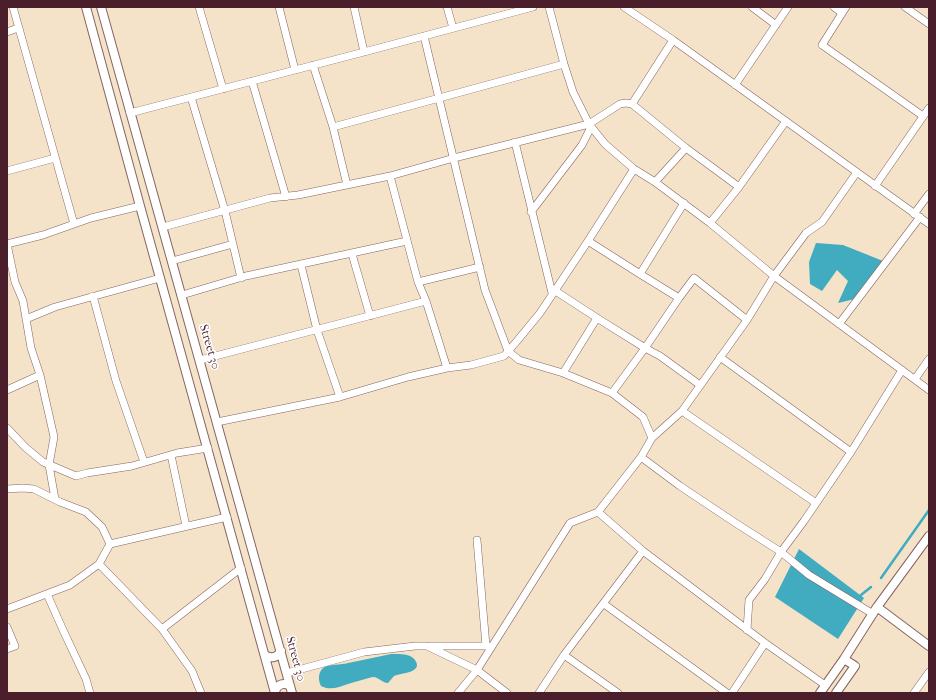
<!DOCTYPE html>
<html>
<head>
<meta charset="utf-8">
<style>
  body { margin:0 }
  #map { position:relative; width:936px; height:700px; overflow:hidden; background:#f4e3c9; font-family:"IM FELL French Canon",serif }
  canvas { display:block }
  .frame { position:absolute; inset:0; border:8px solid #4a1f2b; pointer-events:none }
</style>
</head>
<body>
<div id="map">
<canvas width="936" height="700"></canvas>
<div class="frame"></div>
</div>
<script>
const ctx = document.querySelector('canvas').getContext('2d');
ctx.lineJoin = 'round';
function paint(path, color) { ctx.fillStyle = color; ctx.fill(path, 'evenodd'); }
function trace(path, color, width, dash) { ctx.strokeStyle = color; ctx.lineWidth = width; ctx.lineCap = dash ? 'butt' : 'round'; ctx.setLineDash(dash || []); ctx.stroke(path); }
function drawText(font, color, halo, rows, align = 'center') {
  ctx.font = font + ' "IM FELL French Canon",serif'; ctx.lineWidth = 3; ctx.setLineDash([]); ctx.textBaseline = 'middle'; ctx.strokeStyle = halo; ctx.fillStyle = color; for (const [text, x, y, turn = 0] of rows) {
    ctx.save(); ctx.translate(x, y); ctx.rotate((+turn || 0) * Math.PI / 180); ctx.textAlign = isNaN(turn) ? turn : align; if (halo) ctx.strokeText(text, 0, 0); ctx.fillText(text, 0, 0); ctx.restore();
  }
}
const water = new Path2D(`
  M 816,243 L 843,245 L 883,261 L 859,298 L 838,303 L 848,281 L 837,270 L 822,291 L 810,284 L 809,262 Z
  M 799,549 L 864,598 L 838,639 L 775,597 Z
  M 391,654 C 399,654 410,653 415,660 C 424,673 400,673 394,676 C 392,678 390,681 388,683 C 382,683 379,677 373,677 C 368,678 354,682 348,684 C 339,687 330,691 321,686 C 318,680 318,673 323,668 C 329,664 341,665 348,663 C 363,660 377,657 391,654 Z`);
const stream = new Path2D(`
  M 881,578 L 929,510
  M 861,595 L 871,587`);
const minor = new Path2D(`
  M 13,7 L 74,224
  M 199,7 L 223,89
  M 279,7 L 295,70
  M 354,7 L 364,52
  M 447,7 L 453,28
  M 549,7 L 564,64 L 573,92 L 589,124 L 605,144 L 634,169 L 655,182 L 710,223 L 774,276 L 929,390
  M 624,7 L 673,40 L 929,224
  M 752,7 L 776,25
  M 834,7 L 842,13
  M 846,7 L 822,45 L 923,116
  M 905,7 L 929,24
  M 7,32 L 18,28
  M 424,36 L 485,290 L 508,351 L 519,360 L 563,373 L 612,393 L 643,417 L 652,438
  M 313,65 L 333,127 L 347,185
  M 252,81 L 286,197
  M 735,85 L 788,7
  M 191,97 L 225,211 L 241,278
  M 632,104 L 673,40
  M 130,113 L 364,52 L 533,7
  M 333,127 L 564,64
  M 515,142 L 552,293
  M 7,171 L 55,158
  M 390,176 L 418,282 L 426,301 L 447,368
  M 655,182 L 686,148
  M 875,186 L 929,108
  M 531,212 L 582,145 L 591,127
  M 914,214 L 929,194
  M 710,223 L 739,187 L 786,121
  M 163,227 L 270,198 L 298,195 L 390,176 L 454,158 L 589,124 L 620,104 L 626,103 L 632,104 L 686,148 L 739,187
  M 588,241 L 640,274 L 679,298
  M 352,254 L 370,316
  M 172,261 L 233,244
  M 301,265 L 317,330 L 340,397
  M 640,274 L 684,203
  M 418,282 L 480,267
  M 554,290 L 597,318 L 645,348 L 660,356 L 700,385
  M 182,295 L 246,276 L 407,241
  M 93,296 L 116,381 L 144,462
  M 26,319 L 55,307 L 160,278
  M 839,324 L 920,217
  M 720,357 L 851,452
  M 200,360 L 426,301
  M 563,373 L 597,318
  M 40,375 L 54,437 L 49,465 L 55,499
  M 915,379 L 929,359
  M 7,390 L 40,375 L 31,348 L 23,301 L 15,282 L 7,244 L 43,235 L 91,218 L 140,206
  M 612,393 L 645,348 L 679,298 L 694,278 L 747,320
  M 682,411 L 816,503
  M 217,422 L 340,397 L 408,377 L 447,368 L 471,365 L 504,356 L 517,341 L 540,313 L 588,241 L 634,169
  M 7,428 L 25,447 L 43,462 L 76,476 L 87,473 L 132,466 L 177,453 L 208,448
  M 171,455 L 186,526
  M 641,457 L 680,486 L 734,522 L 781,552 L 809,575 L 873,614
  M 7,489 L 23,488 L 34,489 L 60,502 L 86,512 L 102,527 L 110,544
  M 598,512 L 643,551 L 765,643 L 825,685
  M 477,540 L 486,646
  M 99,564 L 162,629 L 192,671 L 201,693
  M 47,594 L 63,630 L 86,679 L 90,693
  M 604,604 L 727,693
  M 7,609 L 70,585 L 99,564 L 110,544 L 227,517
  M 7,627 L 15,646 L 7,649
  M 162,629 L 241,568
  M 747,630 L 749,600 L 765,579 L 781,552 L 804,521 L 851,452 L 902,370
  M 430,646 L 489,646
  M 564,655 L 618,693
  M 287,673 L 364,652 L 415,646 L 427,646 L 477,670 L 507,693
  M 458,693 L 477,670 L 570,523 L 598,512 L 641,457 L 652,438 L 682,411 L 747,320 L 774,276 L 806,233 L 822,222 L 857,172
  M 539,693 L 564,655 L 643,551
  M 732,693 L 765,643
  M 914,693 L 929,672`);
const tertiary = new Path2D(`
  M 86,7 L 140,206 L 275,693
  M 101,7 L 292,693
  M 877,607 L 929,646
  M 265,655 C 271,659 277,658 281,651
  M 275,691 C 278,684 284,682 290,686
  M 820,693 L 844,659 L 877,607 L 929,536
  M 836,693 L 855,666 L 844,659`);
const streetNames = [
  ["Street 30",209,347,74],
  ["Street 30",295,659,75]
];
paint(water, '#41abc0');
trace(stream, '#41abc0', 2.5);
trace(minor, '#866462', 8);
trace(tertiary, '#866462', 10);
trace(minor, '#fff', 7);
trace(tertiary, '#fff', 8);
drawText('12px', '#4a1f2b', '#fff', streetNames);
</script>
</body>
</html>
